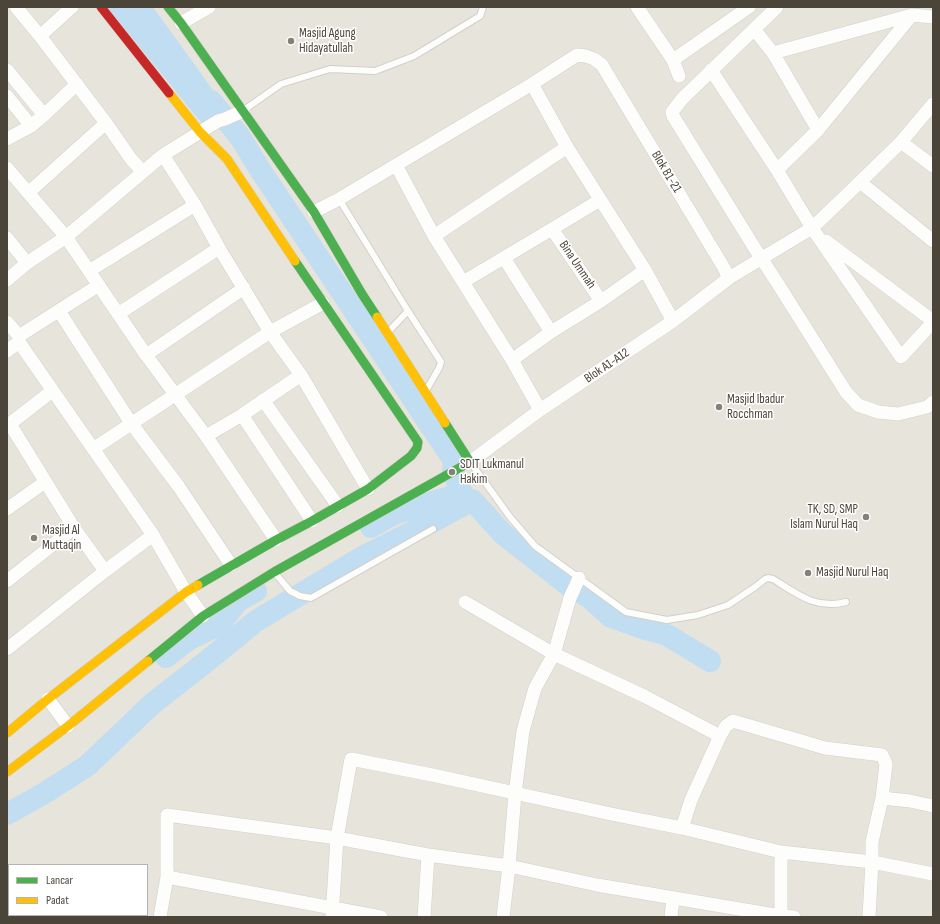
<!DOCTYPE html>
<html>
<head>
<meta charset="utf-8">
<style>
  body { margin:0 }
  #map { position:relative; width:940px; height:924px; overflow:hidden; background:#f4f2ee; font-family:"Sofia Sans Condensed",sans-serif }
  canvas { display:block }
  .frame { position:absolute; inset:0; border:8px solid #4b4439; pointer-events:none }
  .legend { position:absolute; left:8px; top:864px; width:140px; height:52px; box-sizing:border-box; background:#fff; border:1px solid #b7b4b0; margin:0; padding:5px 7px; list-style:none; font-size:12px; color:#4b4439 }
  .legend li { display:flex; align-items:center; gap:8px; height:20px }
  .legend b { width:20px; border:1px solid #b7b4b0 }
</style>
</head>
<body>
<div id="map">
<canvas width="940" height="924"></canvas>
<div class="frame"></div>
<ul class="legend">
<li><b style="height:5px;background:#4caf50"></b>Lancar</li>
<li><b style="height:5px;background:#ffc107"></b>Padat</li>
</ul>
</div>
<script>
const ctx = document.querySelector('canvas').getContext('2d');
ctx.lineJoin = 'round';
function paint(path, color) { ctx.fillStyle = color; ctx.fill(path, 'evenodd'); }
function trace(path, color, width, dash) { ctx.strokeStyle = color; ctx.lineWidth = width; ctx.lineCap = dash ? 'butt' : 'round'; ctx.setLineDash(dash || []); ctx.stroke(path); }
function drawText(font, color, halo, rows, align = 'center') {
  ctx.font = font + ' "Sofia Sans Condensed",sans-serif'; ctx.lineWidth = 3; ctx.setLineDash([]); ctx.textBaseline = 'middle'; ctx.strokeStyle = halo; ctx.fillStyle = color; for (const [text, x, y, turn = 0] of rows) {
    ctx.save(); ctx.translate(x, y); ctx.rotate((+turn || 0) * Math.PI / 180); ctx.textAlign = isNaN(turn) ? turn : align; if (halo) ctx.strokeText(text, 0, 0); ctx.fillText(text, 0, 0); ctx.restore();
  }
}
const residential = new Path2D(`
  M 7,7 L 933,7 L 933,917 L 7,917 ZM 9,865 L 147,865 L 147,915 L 9,915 Z`);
const water = new Path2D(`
  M 107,7 L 153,7 L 233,118 L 209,132 Z`);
const river = new Path2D(`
  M 211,101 L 240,137 L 259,168 L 454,461 L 453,472 L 462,493 L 394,514 L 371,527
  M 166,657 L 189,639 L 219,625 L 238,601 L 256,591
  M 7,814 L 43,794 L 87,766 L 152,704 L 207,661 L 256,621 L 364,556 L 430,523 L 472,500 L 503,534 L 572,588 L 590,598 L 611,617 L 645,629 L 667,635 L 710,661`);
const lane = new Path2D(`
  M 244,110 L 281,84 L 330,69 L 375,71 L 414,56 L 480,16 L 483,7
  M 339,199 L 408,311 L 441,362 L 439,368 L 427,389
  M 388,332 L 408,311
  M 471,463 L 510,517 L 535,546 L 626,612 L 667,620 L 698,615 L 728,605 L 755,587 L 765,579 L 768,578 L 773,579 C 797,594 816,610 846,602
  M 275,573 L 290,591 L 300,596 L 311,598 L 433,529`);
const street = new Path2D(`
  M 16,7 L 40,36 L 106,123 L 131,159 L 143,172
  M 637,7 L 673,60 L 679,76
  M 777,7 L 682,99 L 672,112 L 673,116 L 754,247 L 778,284 L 846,392 L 858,405 L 878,412 L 898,414 L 927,407 L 933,402
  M 181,23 L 209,7
  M 754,29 L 773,53 L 818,130
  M 40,36 L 72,7
  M 773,53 L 912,15 L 933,17
  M 673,60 L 749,7
  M 7,70 L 44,115
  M 711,70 L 777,170 L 812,228 L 901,357 L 933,322
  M 532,84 L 567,147 L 645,270 L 673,321
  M 7,96 L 31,126
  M 7,139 L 31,126 L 44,115 L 77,84
  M 901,142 L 933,166
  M 163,155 L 195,205 L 219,248 L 270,332 L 301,375 L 368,489
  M 396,165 L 434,236 L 512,360 L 540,410
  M 7,168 L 66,237 L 146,355 L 206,436 L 276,540
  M 777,170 L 818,130 L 912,15
  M 860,182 L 933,241
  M 28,193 L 106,123
  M 314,212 L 339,199 L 532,84 L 577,55 L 586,56 L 594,59 L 602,65 L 724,268 L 729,278
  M 552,229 L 601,301
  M 434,236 L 567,147
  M 7,238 L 27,263
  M 826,241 L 933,321
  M 504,258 L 551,332
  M 89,271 L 195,205
  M 7,280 L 27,263 L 66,237 L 163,155 L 218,121 L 225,119 L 243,111
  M 463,282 L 552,229 L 600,200
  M 59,311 L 131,423 L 179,487 L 231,565
  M 118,314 L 219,248
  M 7,322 L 19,336 L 19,342 L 153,535 L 186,592 L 203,616
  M 19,336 L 99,285
  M 7,351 L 19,342
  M 146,355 L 244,288
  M 512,360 L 551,332 L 601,301 L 645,270
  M 263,400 L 338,506
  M 242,415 L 312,521
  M 10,424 L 74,528 L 105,571
  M 7,426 L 52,391
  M 206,436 L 242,415 L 301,375
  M 93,449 L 270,332 L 323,303
  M 470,462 L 540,410 L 673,321 L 729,278 L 812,228 L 860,182 L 901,142 L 933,104
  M 7,509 L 45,482
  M 7,581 L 74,528
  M 465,602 L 554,654 L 644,696 L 720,736
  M 7,649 L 105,571 L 153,535
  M 48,699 L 68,726
  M 882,798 L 910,801 L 933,806
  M 682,828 L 691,800 L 720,736 L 726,726 L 733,721 L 825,748 L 882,755 L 886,764 L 882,798 L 872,842 L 872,862 L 869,917
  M 167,877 L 381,917
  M 7,904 L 9,904
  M 54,915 L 56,917
  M 160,917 L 167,877 L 167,815 L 337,838 L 428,855 L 509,866 L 597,885 L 781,916 L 794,917
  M 332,917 L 337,838 L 351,759 L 437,776 L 611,814 L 682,828 L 781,852 L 872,862 L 933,874
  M 424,917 L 428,855
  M 503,917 L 509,866 L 515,794 L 523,731 L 535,688 L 554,654 L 570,598 L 579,578
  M 671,917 L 673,899
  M 781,917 L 781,852`);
const fast = new Path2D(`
  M 168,7 L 181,23 L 314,212 L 362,294 L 377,317
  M 198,585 L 276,540 L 312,521 L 368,489 L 411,456 L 417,448 L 418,442 L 295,261
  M 148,661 L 203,616 L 274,572 L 470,462 L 445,423`);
const slow = new Path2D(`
  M 169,93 L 200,132 L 227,159 L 295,261
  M 377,317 L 445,423
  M 7,733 L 48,699 L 186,592 L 198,585
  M 7,772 L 68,726 L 148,661`);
const jam = new Path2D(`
  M 101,7 L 169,93`);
const markers = [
  [291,41,4,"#868178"],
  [719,407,4,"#868178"],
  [452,472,4,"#868178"],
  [866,517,4,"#868178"],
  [34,538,4,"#868178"],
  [808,573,4,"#868178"]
];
const poiNames = [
  ["Masjid Agung",299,34],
  ["Hidayatullah",299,49],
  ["Masjid Ibadur",727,400],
  ["Rocchman",727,415],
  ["SDIT Lukmanul",460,465],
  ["Hakim",460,480],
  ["TK, SD, SMP",858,510,"right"],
  ["Islam Nurul Haq",858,525,"right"],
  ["Masjid Al",42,531],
  ["Muttaqin",42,546],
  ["Masjid Nurul Haq",816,573]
];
const streetNames = [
  ["Blok B1-21",666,172,59],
  ["Bina Ummah",577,265,56],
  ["Blok A1-A12",607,366,-34]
];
paint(residential, '#e7e4dc');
paint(water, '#c0ddf1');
trace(river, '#c0ddf1', 22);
trace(lane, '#d2d0cb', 8);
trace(street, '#d2d0cb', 14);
trace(fast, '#d3cfc5', 10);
trace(slow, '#d3cfc5', 10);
trace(jam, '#d3cfc5', 10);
trace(lane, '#fdfdfc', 6);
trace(street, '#fdfdfc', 13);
trace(fast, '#4caf50', 9);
trace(slow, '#ffc107', 9);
trace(jam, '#c62828', 9);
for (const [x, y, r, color] of markers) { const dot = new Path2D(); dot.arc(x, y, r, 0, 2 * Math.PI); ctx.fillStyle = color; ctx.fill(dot); trace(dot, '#fff', 1.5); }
drawText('13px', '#4b4439', '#fff', poiNames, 'left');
drawText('13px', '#4b4439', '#fff', streetNames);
</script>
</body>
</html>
